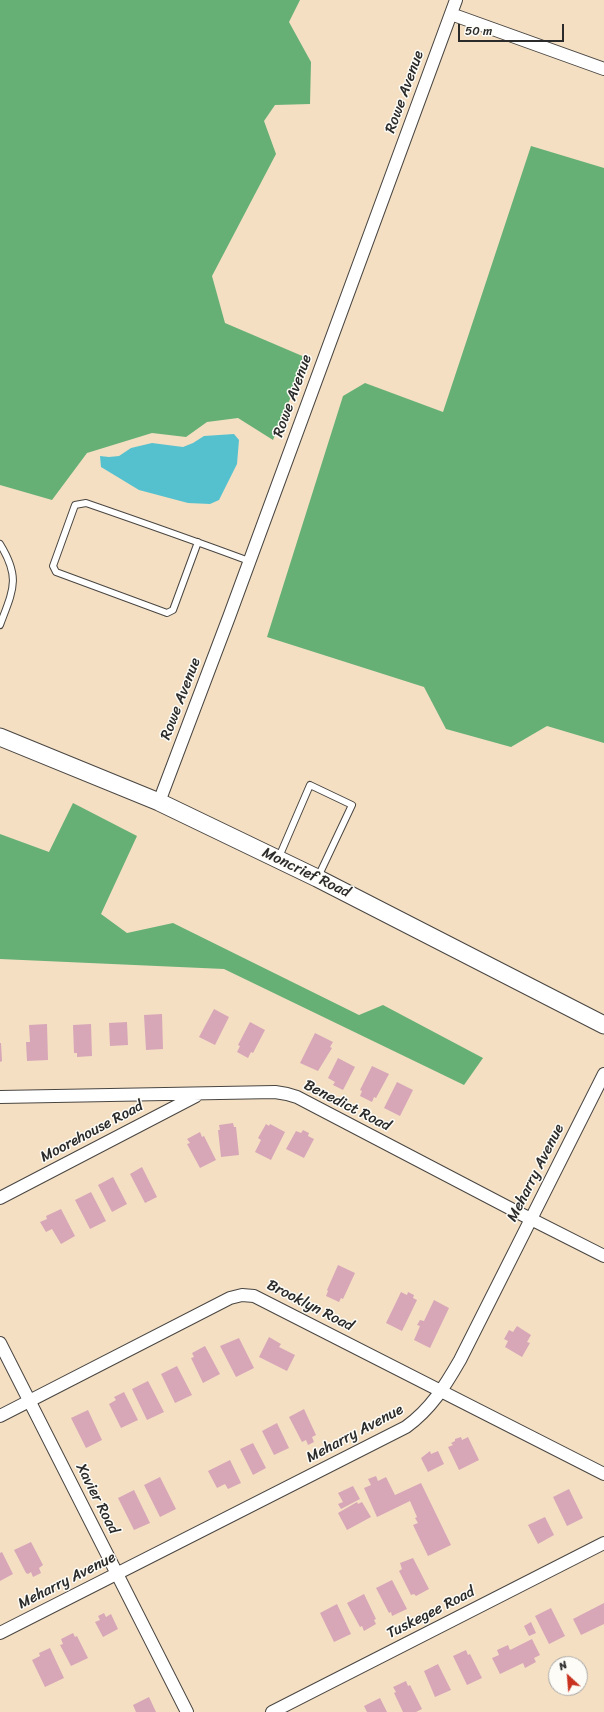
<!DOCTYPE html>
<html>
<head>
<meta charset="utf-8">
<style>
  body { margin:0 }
  #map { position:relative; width:604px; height:1712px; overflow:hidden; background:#f4dfc3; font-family:Sriracha,sans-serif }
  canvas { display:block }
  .north { position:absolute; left:548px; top:1656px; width:40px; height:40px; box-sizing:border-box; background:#fdfcf7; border:1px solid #a9a8a5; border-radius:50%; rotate:334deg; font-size:11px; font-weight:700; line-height:16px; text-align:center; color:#2b2b2b }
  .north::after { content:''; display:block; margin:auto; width:14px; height:18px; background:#c8321e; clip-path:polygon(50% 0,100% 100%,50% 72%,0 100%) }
  .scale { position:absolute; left:458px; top:24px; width:106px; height:18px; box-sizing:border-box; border:2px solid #2b2b2b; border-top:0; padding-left:5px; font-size:12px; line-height:14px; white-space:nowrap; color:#2b2b2b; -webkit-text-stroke:3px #fdfcf7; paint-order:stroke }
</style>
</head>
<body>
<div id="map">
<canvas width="604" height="1712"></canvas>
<div class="north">N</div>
<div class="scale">50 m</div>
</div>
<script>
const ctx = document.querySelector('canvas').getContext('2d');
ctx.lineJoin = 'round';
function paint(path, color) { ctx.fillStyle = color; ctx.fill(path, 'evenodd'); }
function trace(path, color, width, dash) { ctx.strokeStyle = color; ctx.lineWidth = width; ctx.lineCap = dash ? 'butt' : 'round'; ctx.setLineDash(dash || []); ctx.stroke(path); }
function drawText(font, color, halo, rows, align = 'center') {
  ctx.font = font + ' Sriracha,sans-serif'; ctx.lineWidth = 3; ctx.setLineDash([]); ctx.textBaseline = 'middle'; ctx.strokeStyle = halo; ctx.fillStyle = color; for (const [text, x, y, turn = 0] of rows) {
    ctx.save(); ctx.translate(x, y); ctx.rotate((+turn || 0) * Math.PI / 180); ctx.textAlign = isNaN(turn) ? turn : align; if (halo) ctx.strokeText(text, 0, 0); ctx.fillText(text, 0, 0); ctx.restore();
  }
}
const forest = new Path2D(`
  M 0,0 L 300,0 L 289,22 L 311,62 L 310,104 L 275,105 L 264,121 L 276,154 L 212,276 L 225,323 L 307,358 L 273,440 L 238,418 L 207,422 L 186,437 L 152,433 L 87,453 L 52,500 L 0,485 Z
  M 531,146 L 604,168 L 604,743 L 547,726 L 511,747 L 446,729 L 424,687 L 267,637 L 343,396 L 365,383 L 443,412 Z
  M 73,803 L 137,836 L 101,914 L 127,933 L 173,923 L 359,1015 L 383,1005 L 483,1058 L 464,1085 L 224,969 L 0,959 L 0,834 L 49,852 Z`);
const water = new Path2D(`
  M 234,434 L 239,440 L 237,464 L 219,500 L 210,504 L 188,503 L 139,490 L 101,467 L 100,456 L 109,457 L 119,456 L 131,448 L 152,443 L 183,447 L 193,443 L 204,436 Z`);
const building = new Path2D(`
  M 214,1009 L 229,1017 L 215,1045 L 199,1037 Z
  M 162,1014 L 163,1049 L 146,1050 L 144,1015 Z
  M 127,1022 L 128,1045 L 110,1046 L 109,1023 Z
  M 250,1022 L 265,1030 L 253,1053 L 251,1052 L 248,1058 L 237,1052 L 240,1046 L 238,1045 Z
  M 47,1024 L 48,1060 L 27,1061 L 26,1042 L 30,1042 L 29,1025 Z
  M 91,1024 L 92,1056 L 77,1057 L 77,1053 L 74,1053 L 73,1025 Z
  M 315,1033 L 333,1042 L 330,1047 L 332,1048 L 318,1071 L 300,1063 Z
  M 0,1043 L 1,1043 L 2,1061 L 0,1062 Z
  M 338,1058 L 355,1067 L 343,1090 L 333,1085 L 335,1082 L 328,1078 Z
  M 372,1066 L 389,1074 L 376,1098 L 374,1097 L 372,1102 L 360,1096 L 362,1091 L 360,1090 Z
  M 397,1082 L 413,1090 L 400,1116 L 384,1108 Z
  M 233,1123 L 234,1127 L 236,1127 L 239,1155 L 221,1157 L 218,1130 L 220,1130 L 219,1125 Z
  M 266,1124 L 269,1126 L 270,1124 L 285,1132 L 271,1160 L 255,1152 L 261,1140 L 258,1138 Z
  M 303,1130 L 309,1133 L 308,1136 L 314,1139 L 304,1158 L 286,1149 L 296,1131 L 301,1133 Z
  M 200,1132 L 202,1137 L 204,1136 L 216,1160 L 200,1168 L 187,1144 L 190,1143 L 187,1139 Z
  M 142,1167 L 157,1197 L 145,1203 L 130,1174 Z
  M 113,1177 L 127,1204 L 112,1212 L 98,1185 Z
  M 91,1192 L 106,1221 L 90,1229 L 75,1200 Z
  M 61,1209 L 75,1236 L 61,1244 L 52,1229 L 46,1232 L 40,1222 L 47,1219 L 46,1216 Z
  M 338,1265 L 355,1273 L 343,1299 L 341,1298 L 339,1302 L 326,1296 L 328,1291 L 327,1290 Z
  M 401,1292 L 407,1295 L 408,1292 L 414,1295 L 413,1298 L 417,1300 L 402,1331 L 386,1323 Z
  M 434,1300 L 449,1308 L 430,1348 L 414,1340 L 420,1326 L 417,1325 L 420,1320 L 424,1321 Z
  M 517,1326 L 531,1335 L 527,1342 L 530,1343 L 522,1357 L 505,1347 L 508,1341 L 504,1339 L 509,1330 L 513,1332 Z
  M 269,1337 L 281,1344 L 279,1347 L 295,1355 L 287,1371 L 259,1357 Z
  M 239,1338 L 254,1368 L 236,1377 L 220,1346 Z
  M 205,1346 L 220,1374 L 203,1383 L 191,1358 L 194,1357 L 192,1353 Z
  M 177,1366 L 192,1395 L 175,1403 L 161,1374 Z
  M 148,1381 L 164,1412 L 147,1420 L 132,1389 Z
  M 124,1392 L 138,1420 L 121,1428 L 109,1404 L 116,1400 L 114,1397 Z
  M 304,1409 L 316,1435 L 312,1437 L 314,1442 L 308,1445 L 306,1440 L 302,1442 L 289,1417 Z
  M 88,1410 L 102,1440 L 86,1448 L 71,1418 Z
  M 277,1423 L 289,1448 L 274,1455 L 262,1431 Z
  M 461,1437 L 462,1440 L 468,1437 L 479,1460 L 459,1470 L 448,1447 L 453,1445 L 451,1443 L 455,1441 L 455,1439 Z
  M 253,1443 L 266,1468 L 253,1475 L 240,1449 Z
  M 430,1451 L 431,1454 L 438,1451 L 444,1464 L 428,1472 L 421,1458 Z
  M 230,1460 L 241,1483 L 228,1489 L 225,1484 L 217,1488 L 208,1471 Z
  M 376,1476 L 378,1481 L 386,1477 L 395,1495 L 421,1483 L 451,1545 L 428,1556 L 413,1525 L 418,1523 L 415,1518 L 417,1517 L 410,1501 L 377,1517 L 364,1488 L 371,1485 L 368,1479 Z
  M 160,1477 L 176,1509 L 160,1517 L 144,1485 Z
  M 353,1486 L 360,1499 L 341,1509 L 338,1504 L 343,1502 L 338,1493 Z
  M 569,1489 L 583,1518 L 567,1526 L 553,1497 Z
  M 134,1490 L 150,1523 L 134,1530 L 118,1498 Z
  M 357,1502 L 358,1504 L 362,1502 L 371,1517 L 347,1530 L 338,1513 Z
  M 545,1517 L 554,1535 L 538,1544 L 528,1525 Z
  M 31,1542 L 43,1565 L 39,1568 L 41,1573 L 33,1577 L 31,1572 L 28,1574 L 26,1573 L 14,1550 Z
  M 2,1552 L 13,1574 L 0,1581 L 0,1553 Z
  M 413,1558 L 429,1589 L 416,1596 L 414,1594 L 411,1595 L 399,1571 L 402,1569 L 400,1563 Z
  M 392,1580 L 407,1609 L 392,1616 L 391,1612 L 389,1613 L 376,1588 Z
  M 364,1594 L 376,1619 L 374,1620 L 376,1624 L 364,1631 L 362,1626 L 360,1627 L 347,1603 Z
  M 604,1603 L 604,1624 L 581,1635 L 573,1619 Z
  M 337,1604 L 351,1634 L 334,1642 L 320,1613 Z
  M 551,1608 L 565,1636 L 549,1644 L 535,1616 Z
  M 104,1613 L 106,1617 L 111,1614 L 118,1629 L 103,1637 L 95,1622 L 100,1620 L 98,1616 Z
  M 531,1622 L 536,1633 L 529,1636 L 524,1626 Z
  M 73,1633 L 75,1637 L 77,1636 L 88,1658 L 71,1666 L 60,1645 L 63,1644 L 61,1639 Z
  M 532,1639 L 540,1655 L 534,1658 L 536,1662 L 525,1668 L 523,1663 L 500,1674 L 492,1658 L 499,1655 L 497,1650 L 508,1645 L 510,1650 Z
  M 50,1648 L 64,1678 L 45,1687 L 32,1660 L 40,1656 L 39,1653 Z
  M 466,1650 L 468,1655 L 470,1654 L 482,1678 L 467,1685 L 453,1656 Z
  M 438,1664 L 451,1690 L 435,1697 L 424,1671 Z
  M 406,1681 L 408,1686 L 410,1685 L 422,1709 L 416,1712 L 403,1712 L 394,1693 L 396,1692 L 393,1687 Z
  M 149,1697 L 156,1712 L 136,1712 L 133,1705 Z
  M 380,1698 L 387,1712 L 367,1712 L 364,1706 Z`);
const service = new Path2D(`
  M 198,542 L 173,610 L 167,613 L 56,572 L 53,566 L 75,505 L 86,503 C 141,522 195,541 249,561
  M 0,544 C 21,578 13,590 0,625
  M 279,857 L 310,785 L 352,805 L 318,877`);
const minor = new Path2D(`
  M 451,14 L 604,69
  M 159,802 L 229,617 L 456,0
  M 0,1097 L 275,1092 L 287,1094 L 297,1097 L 517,1212 L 604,1256
  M 0,1198 L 196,1096
  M 0,1343 L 187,1712
  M 0,1416 L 230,1298 L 242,1295 L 254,1296 L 604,1474
  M 0,1633 L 406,1427 C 431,1409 445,1386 460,1360 L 604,1074
  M 272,1712 L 604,1543`);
const secondary = new Path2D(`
  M 0,737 L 159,802 L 317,878 L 604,1025`);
const streetNames = [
  ["Rowe Avenue",405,92,-70],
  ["Rowe Avenue",293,396,-70],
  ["Rowe Avenue",181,699,-69],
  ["Moncrief Road",306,873,26],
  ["Benedict Road",347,1106,27],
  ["Moorehouse Road",92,1132,-28],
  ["Meharry Avenue",536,1173,-63],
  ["Brooklyn Road",310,1306,27],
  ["Meharry Avenue",355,1434,-28],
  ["Xavier Road",97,1499,63],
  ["Meharry Avenue",67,1581,-27],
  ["Tuskegee Road",431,1613,-27]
];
paint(forest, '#66b076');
paint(water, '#55c1ce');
paint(building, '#d7a7b8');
trace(service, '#494642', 8);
trace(minor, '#494642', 14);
trace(secondary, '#494642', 19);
trace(service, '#fff', 6);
trace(minor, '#fff', 12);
trace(secondary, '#fff', 17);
drawText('15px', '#2b2b2b', '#fdfcf7', streetNames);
</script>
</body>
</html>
